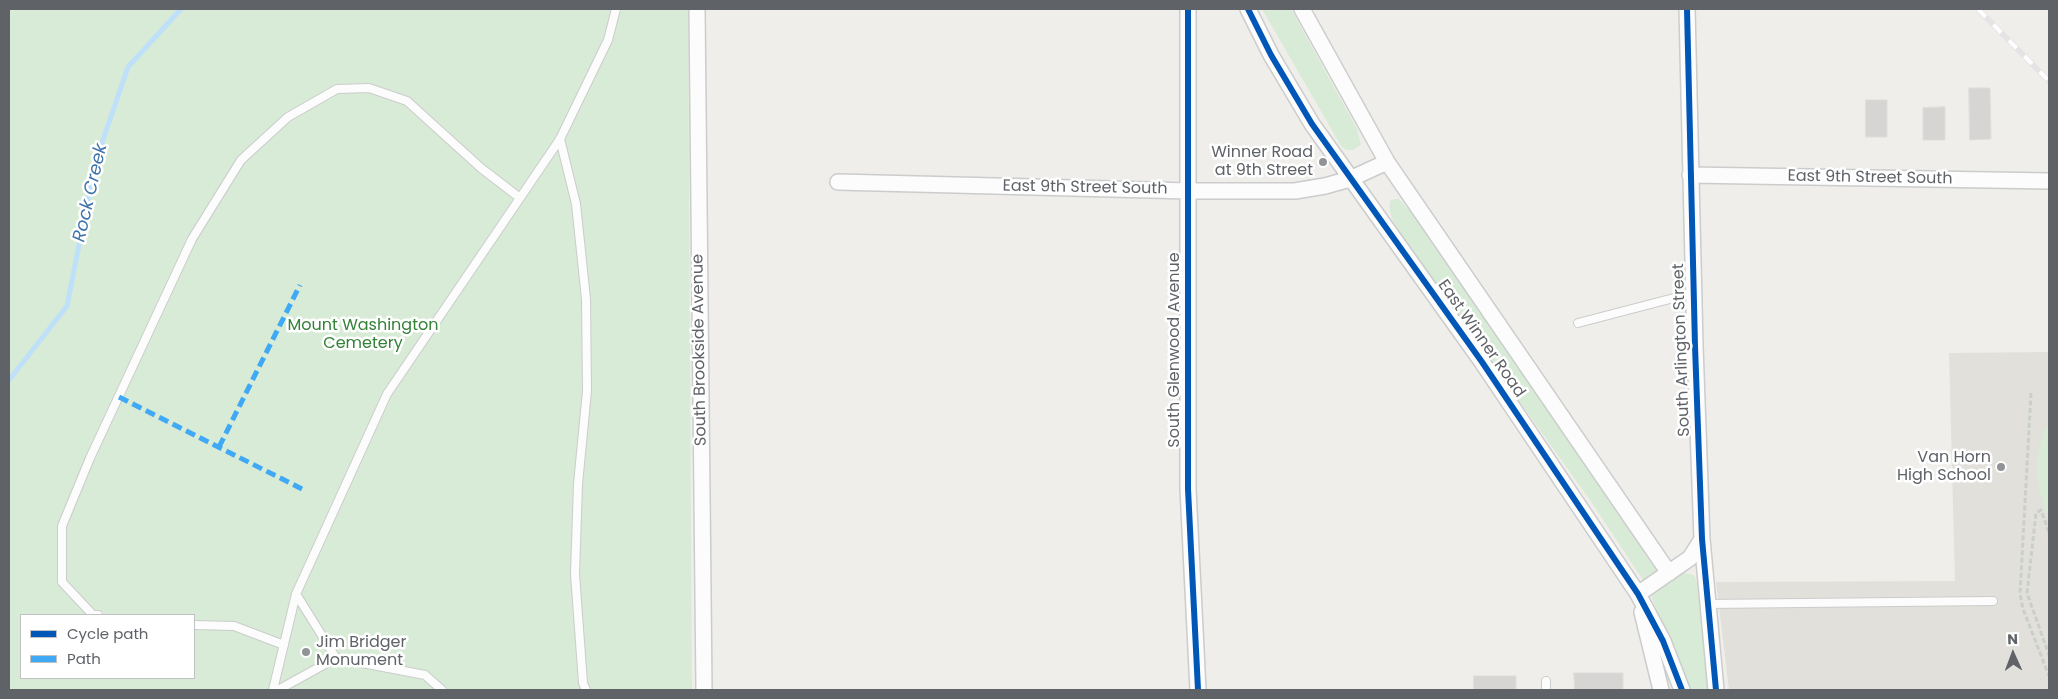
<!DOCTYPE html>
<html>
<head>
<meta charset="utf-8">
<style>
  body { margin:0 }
  #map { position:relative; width:2058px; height:699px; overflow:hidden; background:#efeeea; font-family:Poppins,sans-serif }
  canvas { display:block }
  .frame { position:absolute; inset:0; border:10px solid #5f6368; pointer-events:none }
  .legend { position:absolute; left:20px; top:614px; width:175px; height:65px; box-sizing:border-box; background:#fff; border:1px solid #bfc1c3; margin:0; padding:6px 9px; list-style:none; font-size:15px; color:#5f6368 }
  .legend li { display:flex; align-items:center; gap:10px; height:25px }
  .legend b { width:25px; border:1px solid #bfc1c3 }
  .north { position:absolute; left:1988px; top:629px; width:50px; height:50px; -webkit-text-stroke:4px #fff; paint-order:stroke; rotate:358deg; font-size:14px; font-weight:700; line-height:20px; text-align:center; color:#5f6368 }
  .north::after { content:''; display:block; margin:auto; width:18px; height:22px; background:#5f6368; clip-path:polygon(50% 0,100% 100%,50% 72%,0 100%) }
</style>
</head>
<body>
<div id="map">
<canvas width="2058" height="699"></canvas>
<div class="frame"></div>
<ul class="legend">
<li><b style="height:6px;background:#0057b8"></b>Cycle path</li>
<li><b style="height:6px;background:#3fa9f5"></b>Path</li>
</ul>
<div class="north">N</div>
</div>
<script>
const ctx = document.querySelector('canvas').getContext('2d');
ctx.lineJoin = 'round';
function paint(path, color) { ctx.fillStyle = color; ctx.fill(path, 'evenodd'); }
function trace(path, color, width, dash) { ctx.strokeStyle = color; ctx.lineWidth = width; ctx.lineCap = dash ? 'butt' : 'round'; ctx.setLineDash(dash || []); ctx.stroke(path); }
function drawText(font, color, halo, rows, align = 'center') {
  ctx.font = font + ' Poppins,sans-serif'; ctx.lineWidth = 5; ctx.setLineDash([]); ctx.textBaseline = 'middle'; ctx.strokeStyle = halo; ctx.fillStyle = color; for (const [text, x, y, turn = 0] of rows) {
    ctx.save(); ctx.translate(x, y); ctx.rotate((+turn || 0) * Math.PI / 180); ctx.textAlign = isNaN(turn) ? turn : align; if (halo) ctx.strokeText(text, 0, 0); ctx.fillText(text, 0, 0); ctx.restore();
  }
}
const education = new Path2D(`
  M 2049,352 L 2049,690 L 1729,690 L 1716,582 L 1955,581 L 1949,353 Z`);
const green = new Path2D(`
  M 9,9 L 688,9 L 692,690 L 9,690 ZM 21,615 L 194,615 L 194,678 L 21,678 Z
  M 1262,9 L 1291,9 L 1357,129 L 1361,145 L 1353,150 L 1346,150 L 1341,146 Z
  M 1394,199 L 1399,199 L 1414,216 L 1581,456 L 1656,567 L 1657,572 L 1647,580 L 1643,580 L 1592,503 L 1401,235 C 1395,224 1388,215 1390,201 Z
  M 2049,422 L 2049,520 C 2036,486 2031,456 2049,422 Z
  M 1683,573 L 1694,575 L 1697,583 L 1709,690 L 1688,690 L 1652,598 L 1652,593 Z`);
const stream = new Path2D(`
  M 9,380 L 67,306 L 95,163 L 128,67 L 181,9`);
const building = new Path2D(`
  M 1969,88 L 1990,88 L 1991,139 L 1970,140 Z
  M 1866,100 L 1887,100 L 1887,137 L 1866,137 Z
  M 1945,107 L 1945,140 L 1923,140 L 1923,108 Z
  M 1574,673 L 1623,673 L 1623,690 L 1575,690 Z
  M 1474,676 L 1516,676 L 1516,690 L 1474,690 Z`);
const path = new Path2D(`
  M 2031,393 L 2020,594 L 2023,609 L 2049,676
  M 2049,532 L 2041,510 L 2036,513 L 2027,593 L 2049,655`);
const service = new Path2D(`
  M 560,139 L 576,204 L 586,299 L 587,391 L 578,484 L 575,574 L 583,683 L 586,690
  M 1578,323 L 1693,293
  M 1708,604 L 1993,601
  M 98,615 L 93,615 L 62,582 L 62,526 L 90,458 L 192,239 L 241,160 L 288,117 L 337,89 L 369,88 L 407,101 L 481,168 L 520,198
  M 194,625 L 234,626 L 284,645
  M 336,658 L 425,675 L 442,690
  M 1546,681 L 1546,690
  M 273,690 L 296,594
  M 278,690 L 336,658 L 296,594 L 387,394 L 560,139 L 608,40 L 616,9`);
const minor = new Path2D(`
  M 697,9 L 704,690
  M 1188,9 L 1188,489 L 1198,690
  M 1248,9 L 1271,55 L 1312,124 L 1482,362 L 1638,594 L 1663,641 L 1682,690
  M 1302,9 L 1387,162 L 1669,573
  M 1687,9 L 1695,346 L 1702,539 L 1716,690
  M 1690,175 L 2049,181
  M 838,182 L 1189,191 L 1295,191 L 1325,186 L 1350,179 L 1387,162
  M 1638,594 L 1690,558 L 1702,539
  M 1642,612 L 1661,690`);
const rail = new Path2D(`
  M 1978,9 L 2049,81`);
const quiet = new Path2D(`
  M 119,397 L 302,489
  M 219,447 L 300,285`);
const cycleway = new Path2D(`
  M 1188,9 L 1188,489 L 1198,690
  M 1248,9 L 1271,55 L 1312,124 L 1482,362 L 1638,594 L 1663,641 L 1682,690
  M 1687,9 L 1695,346 L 1702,539 L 1716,690`);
const markers = [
  [1323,162,5,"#919496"],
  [2001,467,5,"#919496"],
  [306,652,5,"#919496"]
];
const poiNames = [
  ["Winner Road",1313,153],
  ["at 9th Street",1313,171],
  ["Van Horn",1991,458],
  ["High School",1991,476],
  ["Jim Bridger",316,643,"left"],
  ["Monument",316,661,"left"]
];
const streetNames = [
  ["East 9th Street South",1870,178,1],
  ["East 9th Street South",1085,188,1],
  ["East Winner Road",1481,339,55],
  ["South Brookside Avenue",700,350,-91],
  ["South Glenwood Avenue",1175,350,-90],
  ["South Arlington Street",1682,350,-92]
];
const parkNames = [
  ["Mount Washington",363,326],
  ["Cemetery",363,344]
];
const waterNames = [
  ["Rock Creek",91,193,-77]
];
paint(education, '#e2e0da');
paint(green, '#d8ebd6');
trace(stream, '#bfe0f9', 5);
paint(building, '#d6d5d3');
trace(building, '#deddd9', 1);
trace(service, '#cbcccc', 10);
trace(minor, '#cbcccc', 18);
trace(path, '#cacfcc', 3, [5, 2.5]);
trace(service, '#fdfcfc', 8);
trace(minor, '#fdfcfc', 15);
trace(rail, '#e4e4e4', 5.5);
trace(rail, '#fff', 4, [11]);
trace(quiet, '#3fa9f5', 5, [10, 5]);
trace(cycleway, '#0057b8', 6);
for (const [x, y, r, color] of markers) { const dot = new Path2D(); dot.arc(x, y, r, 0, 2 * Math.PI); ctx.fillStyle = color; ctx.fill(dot); trace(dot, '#fff', 2); }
drawText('16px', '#5f6368', '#fff', poiNames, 'right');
drawText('16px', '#5f6368', '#fff', streetNames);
drawText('16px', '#348238', '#fff', parkNames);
drawText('italic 18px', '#4174aa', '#fff', waterNames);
</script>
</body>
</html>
